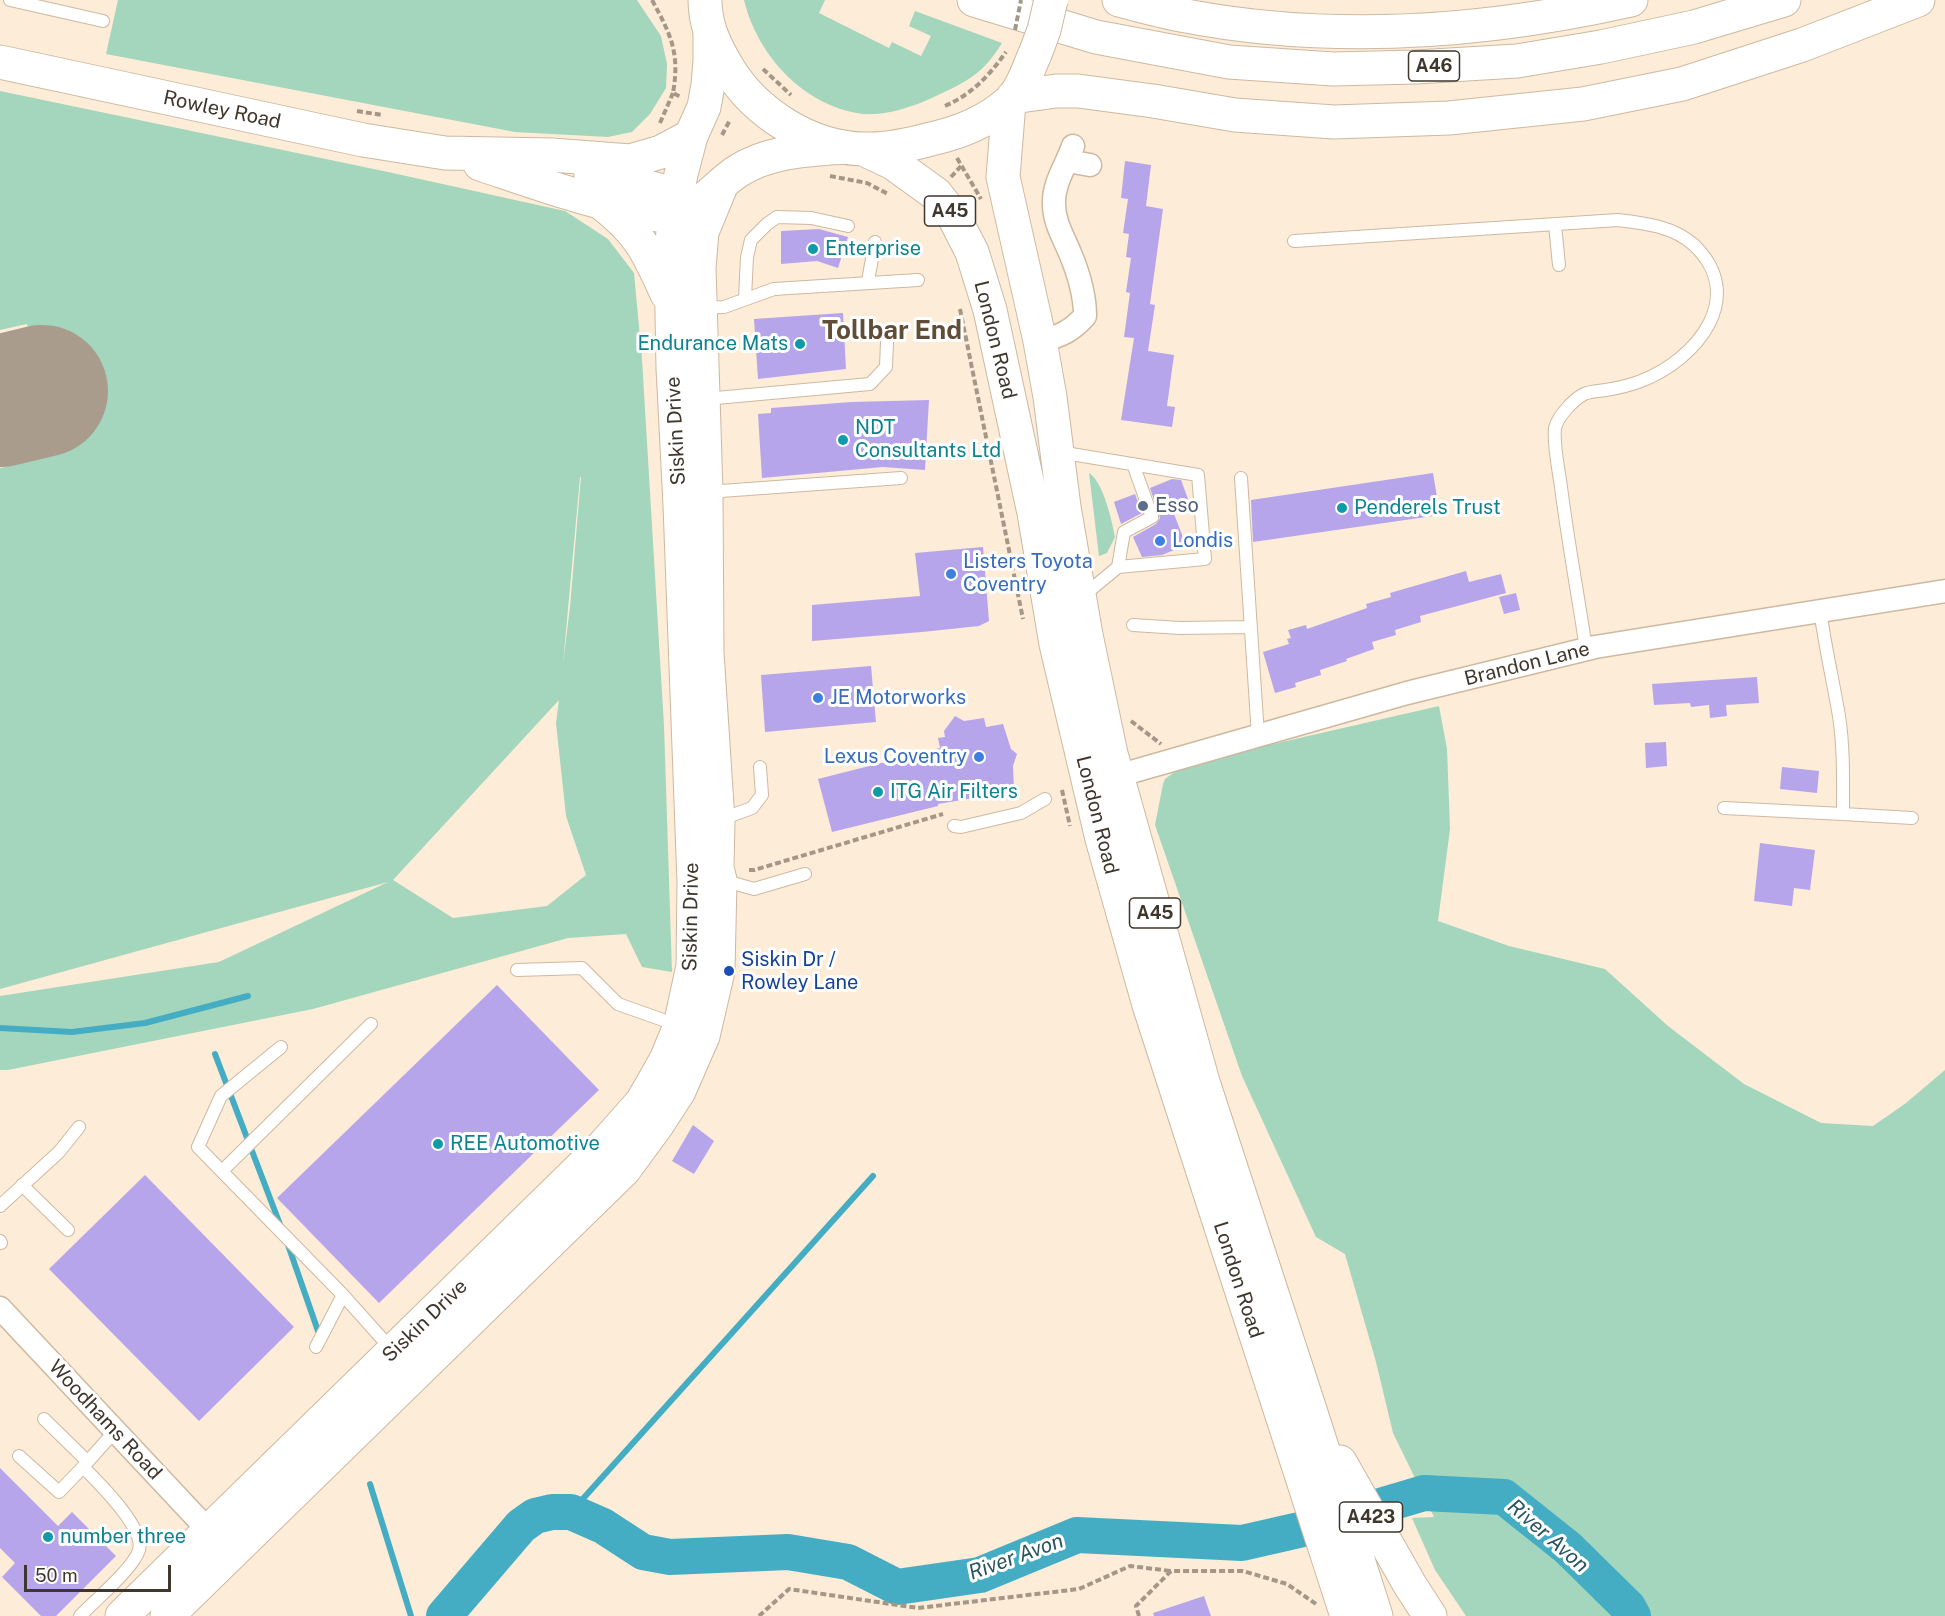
<!DOCTYPE html>
<html>
<head>
<meta charset="utf-8">
<style>
  body { margin:0 }
  #map { position:relative; width:1945px; height:1616px; overflow:hidden; background:#fdecd7; font-family:"Public Sans",sans-serif }
  canvas { display:block }
  .scale { position:absolute; left:24px; top:1565px; width:147px; height:27px; box-sizing:border-box; border:3px solid #3f362c; border-top:0; padding-left:8px; font-size:18px; line-height:21px; white-space:nowrap; color:#3f362c; -webkit-text-stroke:4px #fff; paint-order:stroke }
</style>
</head>
<body>
<div id="map">
<canvas width="1945" height="1616"></canvas>
<div class="scale">50 m</div>
</div>
<script>
const ctx = document.querySelector('canvas').getContext('2d');
ctx.lineJoin = 'round';
function paint(path, color) { ctx.fillStyle = color; ctx.fill(path, 'evenodd'); }
function trace(path, color, width, dash) { ctx.strokeStyle = color; ctx.lineWidth = width; ctx.lineCap = dash ? 'butt' : 'round'; ctx.setLineDash(dash || []); ctx.stroke(path); }
function drawText(font, color, halo, rows, align = 'center') {
  ctx.font = font + ' "Public Sans",sans-serif'; ctx.lineWidth = 6; ctx.setLineDash([]); ctx.textBaseline = 'middle'; ctx.strokeStyle = halo; ctx.fillStyle = color; for (const [text, x, y, turn = 0] of rows) {
    ctx.save(); ctx.translate(x, y); ctx.rotate((+turn || 0) * Math.PI / 180); ctx.textAlign = isNaN(turn) ? turn : align; if (halo) ctx.strokeText(text, 0, 0); ctx.fillText(text, 0, 0); ctx.restore();
  }
}
const green = new Path2D(`
  M 118,0 L 637,0 L 661,36 L 667,64 L 666,88 L 650,114 L 632,132 L 608,137 L 515,132 L 106,54 Z
  M 744,0 L 825,0 L 819,13 L 889,48 L 892,42 L 921,56 L 931,36 L 909,26 L 915,11 L 1002,43 C 983,74 968,81 936,96 C 915,106 882,118 857,113 C 801,103 757,54 744,0 Z
  M 0,91 L 388,172 L 565,211 L 608,239 L 634,273 L 642,359 L 664,726 L 672,972 L 642,967 L 626,934 L 568,938 L 313,1009 L 8,1070 L 0,1070 L 0,996 L 219,962 L 388,882 L 0,989 L 0,468 L 64,452 L 27,324 L 0,330 ZM 581,477 L 570,607 L 563,664 L 580,477 ZM 559,700 L 556,723 L 566,816 L 586,875 L 547,906 L 453,918 L 393,880 Z
  M 1089,473 C 1103,481 1112,521 1115,537 L 1107,553 L 1099,556 Z
  M 1439,706 L 1447,749 L 1450,829 L 1438,921 L 1509,946 L 1605,969 L 1668,1026 L 1744,1084 L 1821,1123 L 1873,1126 L 1906,1103 L 1945,1070 L 1945,1616 L 1466,1616 L 1435,1570 L 1412,1518 L 1434,1517 L 1393,1433 L 1376,1362 L 1345,1254 L 1316,1237 L 1242,1076 L 1155,825 L 1163,784 L 1165,779 L 1181,767 L 1269,745 Z`);
const stream = new Path2D(`
  M 0,1028 L 72,1032 L 145,1023 L 248,996
  M 215,1054 L 281,1227
  M 287,1242 L 318,1331
  M 370,1484 L 411,1616
  M 571,1512 L 873,1176`);
const river = new Path2D(`
  M 444,1616 L 521,1526 L 535,1516 L 552,1512 L 571,1512 L 603,1526 L 643,1552 L 670,1557 L 788,1552 L 848,1562 L 897,1587 L 980,1575 L 1077,1535 L 1242,1543 L 1299,1530 L 1424,1493 L 1504,1497 L 1568,1548 L 1628,1607 L 1633,1616`);
const runway = new Path2D(`
  M 0,401 L 42,391`);
const building = new Path2D(`
  M 1125,161 L 1151,165 L 1146,206 L 1163,209 L 1150,304 L 1155,305 L 1148,351 L 1174,355 L 1167,406 L 1175,407 L 1172,427 L 1121,420 L 1134,338 L 1124,337 L 1130,293 L 1126,292 L 1131,258 L 1126,257 L 1129,234 L 1123,233 L 1128,199 L 1121,198 Z
  M 819,229 L 848,237 L 838,268 L 817,261 L 781,264 L 781,231 Z
  M 843,313 L 846,369 L 758,379 L 754,319 Z
  M 929,400 L 925,470 L 883,467 L 762,478 L 758,414 L 771,413 L 771,408 L 852,402 Z
  M 1433,473 L 1440,515 L 1253,542 L 1251,500 Z
  M 1172,479 L 1181,480 L 1188,499 L 1171,506 L 1186,545 L 1162,555 L 1142,557 L 1133,537 L 1156,524 L 1160,518 L 1150,488 Z
  M 1135,494 L 1142,513 L 1121,524 L 1114,502 Z
  M 983,547 L 989,621 L 979,626 L 922,632 L 812,641 L 812,605 L 920,596 L 915,553 Z
  M 1466,571 L 1469,582 L 1501,574 L 1506,593 L 1420,616 L 1421,622 L 1395,630 L 1396,635 L 1372,642 L 1374,649 L 1346,659 L 1347,661 L 1320,670 L 1321,675 L 1295,683 L 1296,687 L 1275,693 L 1263,652 L 1289,644 L 1287,639 L 1291,638 L 1288,630 L 1306,625 L 1307,629 L 1367,608 L 1366,604 L 1391,597 L 1390,593 Z
  M 1516,593 L 1520,610 L 1504,614 L 1499,597 Z
  M 871,666 L 876,722 L 765,732 L 761,675 Z
  M 1757,677 L 1759,703 L 1726,705 L 1727,716 L 1710,718 L 1709,705 L 1691,707 L 1690,703 L 1654,705 L 1652,684 Z
  M 955,716 L 964,721 L 984,718 L 986,727 L 1003,724 L 1011,749 L 1017,754 L 1013,766 L 1014,791 L 938,804 L 938,806 L 832,832 L 818,779 L 940,748 L 938,738 L 945,737 L 944,731 Z
  M 1666,742 L 1667,766 L 1646,768 L 1645,743 Z
  M 1782,767 L 1819,771 L 1817,793 L 1780,789 Z
  M 1760,843 L 1815,850 L 1810,890 L 1794,888 L 1792,906 L 1754,901 Z
  M 497,985 L 599,1090 L 379,1303 L 277,1198 Z
  M 693,1125 L 714,1141 L 694,1174 L 672,1161 Z
  M 145,1175 L 294,1327 L 199,1421 L 49,1269 Z
  M 0,1468 L 58,1526 L 72,1512 L 116,1556 L 56,1616 L 41,1616 L 2,1577 L 15,1563 L 0,1548 Z
  M 1204,1596 L 1211,1616 L 1154,1616 L 1153,1613 Z`);
const path = new Path2D(`
  M 652,0 C 671,35 680,53 673,93 L 681,97
  M 763,69 L 791,95
  M 945,106 C 972,94 989,76 1006,52
  M 357,111 L 382,115
  M 660,123 L 673,93
  M 722,135 L 730,120
  M 957,158 L 981,199
  M 830,176 L 867,183 L 888,194
  M 951,177 L 961,166
  M 960,309 L 1023,619
  M 1131,721 L 1161,744
  M 1062,790 L 1070,826
  M 749,870 L 754,870 L 943,814
  M 759,1616 L 789,1589 L 918,1608 L 1079,1589 L 1130,1566 L 1171,1571
  M 1139,1616 L 1136,1606 L 1171,1571 L 1243,1571 L 1287,1584 L 1316,1604`);
const lane = new Path2D(`
  M 10,0 L 103,21
  M 1555,225 L 1559,265
  M 1294,241 L 1618,220 C 1644,223 1673,226 1694,245 C 1748,297 1697,359 1641,381 C 1631,385 1618,388 1606,390 C 1600,391 1590,391 1584,394 C 1573,400 1558,416 1555,428 C 1553,445 1559,471 1561,487 C 1568,542 1578,595 1586,649
  M 868,281 L 875,242
  M 745,298 L 747,257 L 751,240 L 767,224 L 777,217 L 811,218 L 848,226
  M 701,308 L 724,307 L 774,289 L 918,280
  M 705,399 L 870,384 L 886,367 L 887,342
  M 1059,452 L 1198,475 L 1205,559 L 1118,567 L 1083,596
  M 1241,478 L 1258,736
  M 707,492 L 901,478
  M 1118,567 L 1124,532 L 1152,517 L 1133,464
  M 1133,625 L 1180,628 L 1251,627
  M 1724,808 L 1843,814 C 1843,782 1844,749 1839,716 C 1833,681 1825,646 1820,610
  M 1843,814 L 1912,818
  M 719,820 L 752,808 L 762,795 L 760,767
  M 954,826 L 961,827 L 1021,813 L 1045,799
  M 722,880 L 754,889 L 805,874
  M 517,970 L 582,968 L 618,1004 L 680,1026
  M 281,1047 L 221,1096 L 198,1147 L 343,1295 L 393,1351
  M 222,1171 L 371,1024
  M 22,1185 L 68,1230
  M 0,1206 L 59,1152 L 79,1127
  M 0,1241 L 1,1243
  M 316,1347 L 343,1295
  M 44,1419 L 87,1461
  M 19,1456 L 59,1492 L 83,1467
  M 80,1616 C 94,1601 134,1568 139,1550 C 145,1528 98,1482 83,1467 L 115,1431`);
const street = new Path2D(`
  M 1068,161 L 1090,165
  M 1040,341 C 1059,337 1072,331 1085,316 C 1085,296 1078,272 1070,253 C 1063,236 1054,222 1054,204 C 1053,183 1067,164 1073,146
  M 1117,776 L 1407,693 L 1595,647 L 1945,591
  M 0,1308 L 209,1531`);
const secondary = new Path2D(`
  M 0,62 L 363,140 L 445,153 L 552,155 L 630,161 L 661,152 L 691,136
  M 480,164 C 531,181 581,199 633,210 C 646,213 662,217 674,215 C 700,210 717,184 738,171 C 769,151 808,150 844,147
  M 591,175 L 625,181 L 677,195 L 690,212
  M 604,205 C 641,234 648,253 667,294
  M 122,1616 L 603,1146 L 642,1102 L 666,1060 L 680,1026 L 693,966 L 694,882 L 680,505 L 673,368 L 671,259 L 674,215 L 681,174 L 691,136 L 704,107 L 708,85 L 710,61 L 710,33
  M 167,1616 L 624,1170 L 657,1125 L 679,1091 L 703,1036 L 718,971 L 720,880 L 717,868 L 718,820 L 707,653 L 706,492 L 699,268 L 702,232 L 721,186`);
const highway = new Path2D(`
  M 705,0 C 705,26 715,46 728,68 C 755,113 810,148 864,149 C 887,150 909,145 931,139 C 958,133 988,121 1009,102 C 1022,91 1028,69 1035,54
  M 974,0 L 1096,37 L 1229,62 L 1333,69 L 1416,67 L 1517,61 L 1601,47 L 1694,27 L 1784,0
  M 1119,0 C 1139,5 1160,11 1181,15 C 1330,44 1484,33 1631,0
  M 1013,97 L 1056,91 L 1078,91 L 1153,101 L 1235,115 L 1334,122 L 1449,118 L 1583,104 L 1682,84 L 1802,45 L 1918,0
  M 1009,102 L 1003,177 L 1040,341 L 1050,397 L 1064,507 L 1086,635 L 1111,754 L 1203,1082 L 1312,1416 L 1376,1616
  M 863,149 L 893,163 L 936,194 L 954,217 L 972,252 L 990,310 L 1034,513 L 1056,644 L 1102,839 L 1149,1005 L 1347,1616
  M 1340,1462 L 1410,1585 L 1430,1616`);
const pathBridge = new Path2D(`
  M 1015,30 L 1021,0`);
const highwayBridge = new Path2D(`
  M 1035,54 L 1044,30 L 1051,0`);
const markers = [
  [813,249,6,"#0f9aa8"],
  [800,344,6,"#0f9aa8"],
  [843,440,6,"#0f9aa8"],
  [1143,506,6,"#5c6f8a"],
  [1342,508,6,"#0f9aa8"],
  [1160,541,6,"#3f7fe0"],
  [951,574,6,"#3f7fe0"],
  [818,698,6,"#3f7fe0"],
  [979,757,6,"#3f7fe0"],
  [878,792,6,"#0f9aa8"],
  [729,971,6,"#1a4fb4"],
  [438,1144,6,"#0f9aa8"],
  [48,1537,6,"#0f9aa8"]
];
const shields = [
  [1434,66,51],
  [950,211,51],
  [1155,913,51],
  [1371,1517,63]
];
const shieldNames = [
  ["A46",1434,66],
  ["A45",950,211],
  ["A45",1155,913],
  ["A423",1371,1517]
];
const streetNames = [
  ["Rowley Road",222,110,12],
  ["London Road",995,340,76],
  ["Siskin Drive",676,431,-93],
  ["Brandon Lane",1527,664,-14],
  ["London Road",1097,815,76],
  ["Siskin Drive",691,917,-89],
  ["London Road",1238,1280,72],
  ["Siskin Drive",425,1321,-44],
  ["Woodhams Road",105,1420,47]
];
const cultureNames = [
  ["Enterprise",825,249],
  ["Endurance Mats",788,344,"right"],
  ["NDT",855,428],
  ["Consultants Ltd",855,451],
  ["Penderels Trust",1354,508],
  ["ITG Air Filters",890,792],
  ["REE Automotive",450,1144],
  ["number three",60,1537]
];
const serviceNames = [
  ["Esso",1155,506]
];
const shopNames = [
  ["Londis",1172,541],
  ["Listers Toyota",963,562],
  ["Coventry",963,585],
  ["JE Motorworks",830,698],
  ["Lexus Coventry",967,757,"right"]
];
const transitNames = [
  ["Siskin Dr /",741,960],
  ["Rowley Lane",741,983]
];
const waterNames = [
  ["River Avon",1548,1536,41],
  ["River Avon",1016,1557,-20]
];
const districtNames = [
  ["Tollbar End",892,331]
];
paint(green, '#a3d6bc');
trace(stream, '#44adc4', 6);
trace(river, '#44adc4', 36);
trace(runway, '#aa9c8c', 132);
paint(building, '#b6a5eb');
trace(lane, '#cdb9a0', 14);
trace(street, '#cdb9a0', 25);
trace(secondary, '#cdb9a0', 35);
trace(highway, '#cdb9a0', 35);
trace(path, '#a49787', 4, [6, 3]);
trace(lane, '#fff', 12);
trace(street, '#fff', 22);
trace(secondary, '#fff', 33);
trace(highway, '#fff', 33);
trace(highwayBridge, '#cdb9a0', 35, []);
trace(pathBridge, '#a49787', 4, [6, 3]);
trace(highwayBridge, '#fff', 33);
for (const [x, y, r, color] of markers) { const dot = new Path2D(); dot.arc(x, y, r, 0, 2 * Math.PI); ctx.fillStyle = color; ctx.fill(dot); trace(dot, '#fff', 2); }
for (const [x, y, w] of shields) { const box = new Path2D(); box.roundRect(x - w / 2, y - 15, w, 30, 4.5); ctx.fillStyle = '#fff'; ctx.fill(box); trace(box, '#3f362c', 1.5); }
drawText('bold 18px', '#3f362c', null, shieldNames);
drawText('20px', '#3f362c', '#fff', streetNames);
drawText('20px', '#0d838f', '#fff', cultureNames, 'left');
drawText('20px', '#4e5e75', '#fff', serviceNames, 'left');
drawText('20px', '#366cbe', '#fff', shopNames, 'left');
drawText('20px', '#164399', '#fff', transitNames, 'left');
drawText('italic 21px', '#28555f', '#fff', waterNames);
drawText('bold 26px', '#5f4d37', '#fff', districtNames);
</script>
</body>
</html>
